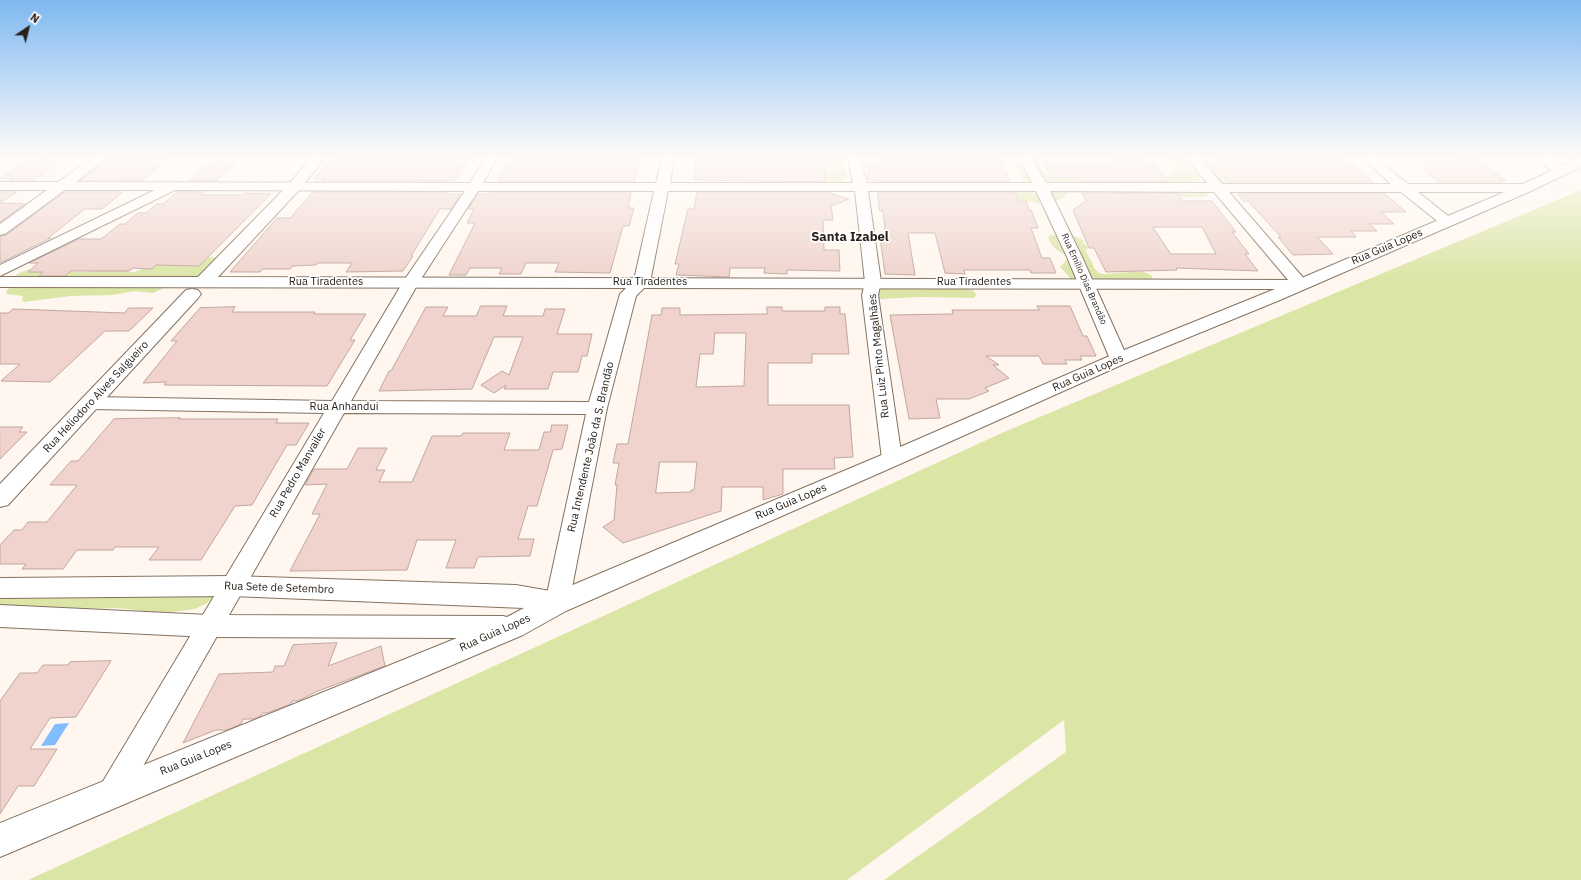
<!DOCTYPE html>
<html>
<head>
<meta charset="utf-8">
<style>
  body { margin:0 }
  #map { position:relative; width:1581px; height:880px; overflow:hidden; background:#fff7ef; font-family:"IBM Plex Sans",sans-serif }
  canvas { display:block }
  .north { position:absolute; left:8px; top:8px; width:40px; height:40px; -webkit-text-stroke:3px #fff; paint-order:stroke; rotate:35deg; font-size:11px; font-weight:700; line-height:16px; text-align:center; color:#28211a }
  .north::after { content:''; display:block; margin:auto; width:14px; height:18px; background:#28211a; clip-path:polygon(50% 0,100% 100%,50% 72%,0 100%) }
</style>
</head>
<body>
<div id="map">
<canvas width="1581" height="880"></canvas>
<div class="north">N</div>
</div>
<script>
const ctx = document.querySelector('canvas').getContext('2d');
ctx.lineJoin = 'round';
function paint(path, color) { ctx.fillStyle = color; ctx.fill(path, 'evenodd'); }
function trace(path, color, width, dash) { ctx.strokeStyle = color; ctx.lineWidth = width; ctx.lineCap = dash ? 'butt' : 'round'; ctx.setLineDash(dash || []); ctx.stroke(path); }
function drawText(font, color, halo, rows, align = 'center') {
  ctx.font = font + ' "IBM Plex Sans",sans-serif'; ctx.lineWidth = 3.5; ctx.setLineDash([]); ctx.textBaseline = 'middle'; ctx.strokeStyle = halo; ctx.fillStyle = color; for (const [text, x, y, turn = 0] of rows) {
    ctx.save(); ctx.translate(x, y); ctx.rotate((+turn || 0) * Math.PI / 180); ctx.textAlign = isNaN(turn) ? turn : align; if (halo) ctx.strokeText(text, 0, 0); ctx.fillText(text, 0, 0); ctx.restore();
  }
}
const green = new Path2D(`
  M 827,158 L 845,158 L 843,165 L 847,176 L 843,182 L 829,184 L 810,180 L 818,175 L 825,176 L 824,160 Z
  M 1013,158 L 1047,158 L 1040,163 L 1043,172 L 1050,176 L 1089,178 L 1090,182 L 1072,185 L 1067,188 L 1068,193 C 1054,210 1023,202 1006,194 L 1006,189 L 1020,184 L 1023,180 C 1021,172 1015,166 1013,158 Z
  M 1161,158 L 1185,158 L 1190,166 L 1201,172 L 1199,181 L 1186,182 L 1179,185 L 1170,185 L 1161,182 L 1142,183 L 1132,181 L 1150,173 L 1167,176 L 1174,174 L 1173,164 L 1165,161 Z
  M 1209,159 L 1216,160 L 1223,164 L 1214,167 L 1226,179 L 1233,183 L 1232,185 L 1223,186 L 1202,161 Z
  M 1204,190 L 1209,195 C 1194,200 1173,195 1157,193 L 1156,191 Z
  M 1581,190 L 1581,880 L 884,880 L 1066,752 L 1064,720 L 847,880 L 28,880 L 1004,432 Z
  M 1050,235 L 1072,235 L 1085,241 L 1082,242 L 1089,248 L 1085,250 L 1092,262 L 1094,268 L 1099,273 L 1105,274 L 1130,272 L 1144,272 L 1151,275 L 1154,281 L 1071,279 L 1060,267 L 1067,259 L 1067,257 C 1058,250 1052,249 1048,237 Z
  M 209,257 L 220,258 L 200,276 L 185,278 L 153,293 L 135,291 L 112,295 L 71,296 L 24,302 L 22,300 L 23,296 L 7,294 L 6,291 L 18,281 L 16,275 C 24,270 35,266 43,272 L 87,272 L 118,266 L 129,272 L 135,272 L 149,266 Z
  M 964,287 L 974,291 L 976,295 L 974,298 L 920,297 L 881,299 L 870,295 L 870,288 Z
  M 0,586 L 214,596 L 207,603 L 195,609 L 163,613 L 117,608 L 86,609 L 58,607 L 25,613 L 0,609 Z`);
const water = new Path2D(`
  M 69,723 L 55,745 L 41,746 L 55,724 Z`);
const building = new Path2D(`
  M 43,158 L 47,158 L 51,162 L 59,163 L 33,180 L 9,180 L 13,178 L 1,178 L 25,162 L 36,162 Z
  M 109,158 L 168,159 L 141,181 L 80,181 Z
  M 333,158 L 470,158 L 454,181 L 323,181 L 325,179 L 314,179 Z
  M 511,158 L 640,158 L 634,182 L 497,182 L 507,162 L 509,162 Z
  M 700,158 L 824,158 L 825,182 L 694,180 L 696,160 L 699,161 Z
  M 875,158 L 1000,158 L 1010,182 L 876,182 L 876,180 L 869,180 L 867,164 L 876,164 Z
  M 1108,158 L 1141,158 L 1145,164 L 1155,164 L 1168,182 L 1077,182 L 1075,178 L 1051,178 L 1044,162 L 1112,164 Z
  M 1216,158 L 1345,158 L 1373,182 L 1229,182 L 1211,162 L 1220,162 Z
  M 1452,158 L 1475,158 L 1506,181 L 1499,181 L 1501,182 L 1439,182 L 1423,169 L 1434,169 L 1424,161 L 1457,161 Z
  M 211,162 L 237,162 L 216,181 L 189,181 Z
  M 0,192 L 17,192 L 0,203 L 25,204 L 0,222 Z
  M 65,192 L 123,192 L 102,209 L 85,209 L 48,238 L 51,238 L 0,263 L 0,236 L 6,235 Z
  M 177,192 L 204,192 L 201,195 L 242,195 L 244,193 L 271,194 L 199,266 L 156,265 L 152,269 L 133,268 L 129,271 L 71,271 L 65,276 L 39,276 L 43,272 L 28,272 L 38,263 L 29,263 L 79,239 L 101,239 L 120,224 L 125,224 L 138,213 L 146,213 L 157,204 L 163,204 Z
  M 313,192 L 447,192 L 446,194 L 461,194 L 451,209 L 440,209 L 411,256 L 413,256 L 403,271 L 346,272 L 352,263 L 318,263 L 316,265 L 293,266 L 290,269 L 262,269 L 260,272 L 230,272 L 277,218 L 290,218 Z
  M 491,192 L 631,192 L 628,208 L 634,208 L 629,226 L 623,226 L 610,273 L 555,272 L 559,263 L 526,263 L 521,274 L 499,274 L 502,268 L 470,268 L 466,275 L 449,275 L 475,223 L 467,223 L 474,209 L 468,209 L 478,194 L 490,194 Z
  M 697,192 L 826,192 L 849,199 L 831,206 L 833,220 L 823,220 L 824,250 L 839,250 L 840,271 L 787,270 L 787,274 L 764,273 L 765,268 L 730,268 L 729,277 L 676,275 L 679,264 L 675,264 L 688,209 L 694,209 Z
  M 878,192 L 1015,192 L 1019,201 L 1026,201 L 1029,210 L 1031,210 L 1038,228 L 1031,228 L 1042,258 L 1050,258 L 1056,273 L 1031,273 L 1030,270 L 964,270 L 965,274 L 945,273 L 935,233 L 908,233 L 915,275 L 885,274 L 880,237 L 886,237 L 883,211 L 880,211 Z
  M 1082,193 L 1177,193 L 1183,201 L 1212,201 L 1236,232 L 1232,232 L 1249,254 L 1245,254 L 1258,271 L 1176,268 L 1177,270 L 1106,272 L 1094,248 L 1089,248 L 1073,210 L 1086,201 ZM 1153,227 L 1202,227 L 1216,254 L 1171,254 Z
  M 1238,194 L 1385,194 L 1406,212 L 1381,212 L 1394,224 L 1369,224 L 1377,231 L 1351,231 L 1356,237 L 1317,237 L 1333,254 L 1293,255 L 1278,237 L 1281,237 L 1248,201 L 1244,201 Z
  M 481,306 L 507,306 L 503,316 L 543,316 L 545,309 L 565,309 L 557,334 L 592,334 L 587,356 L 582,356 L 578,372 L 553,372 L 548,389 L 504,389 L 506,385 L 494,393 L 481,385 L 502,371 L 509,375 L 523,337 L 494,337 L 472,389 L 379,391 L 389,371 L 391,371 L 426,307 L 448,307 L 443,316 L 476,316 Z
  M 1037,306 L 1070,306 L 1083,336 L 1087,336 L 1096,356 L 1080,356 L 1082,360 L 1065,360 L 1067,364 L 1043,364 L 1039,356 L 986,356 L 999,365 L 993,365 L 1009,378 L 985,388 L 989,391 L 969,399 L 936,399 L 940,418 L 909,419 L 890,315 L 953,314 L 952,310 L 1039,310 Z
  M 235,307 L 232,312 L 315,312 L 314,314 L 366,314 L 350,340 L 355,340 L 327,386 L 164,385 L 166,382 L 143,383 L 177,341 L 171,341 L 200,308 Z
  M 767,307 L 782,307 L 782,311 L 825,311 L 825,307 L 840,307 L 840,314 L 845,314 L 849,354 L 812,354 L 812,363 L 768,363 L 768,405 L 849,405 L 853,457 L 834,458 L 835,469 L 783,469 L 783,494 L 763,500 L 763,487 L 722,487 L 721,511 L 623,543 L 603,527 L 614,520 L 617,485 L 615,485 L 619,463 L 613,463 L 617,444 L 628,444 L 652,315 L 661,315 L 662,308 L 680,308 L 680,315 L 767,314 ZM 715,333 L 746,333 L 744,386 L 696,387 L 700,354 L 713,354 ZM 660,462 L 697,462 L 694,490 L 691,490 L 691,492 L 656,493 Z
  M 129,308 L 153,308 L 129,331 L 105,331 L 50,382 L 1,381 L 20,364 L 0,364 L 0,313 L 8,313 L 13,309 L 124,313 Z
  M 180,418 L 179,419 L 278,419 L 276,423 L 309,423 L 296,445 L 287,445 L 252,505 L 235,506 L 201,560 L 149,560 L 159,547 L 115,547 L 113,550 L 77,550 L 63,569 L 22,569 L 26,564 L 0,564 L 0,545 L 14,530 L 22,530 L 28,522 L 47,522 L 77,485 L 50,485 L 71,461 L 78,461 L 114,419 Z
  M 552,425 L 568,425 L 562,449 L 553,450 L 537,506 L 528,506 L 518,539 L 534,539 L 530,556 L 478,557 L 474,568 L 446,568 L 456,540 L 417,540 L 407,570 L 290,571 L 320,514 L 312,514 L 327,484 L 305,485 L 314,469 L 347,469 L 358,448 L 387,448 L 376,470 L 385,470 L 379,482 L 412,482 L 432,436 L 461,436 L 463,433 L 510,433 L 504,450 L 539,450 L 544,432 L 550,432 Z
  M 0,427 L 23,427 L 19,432 L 27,432 L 0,459 Z
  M 337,643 L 328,666 L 381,646 L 385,666 L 318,691 L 298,701 L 292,701 L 291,704 L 267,713 L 263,713 L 262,715 L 254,719 L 243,719 L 241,724 L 227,730 L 216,730 L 183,743 L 219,674 L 273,672 L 275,666 L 284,666 L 293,645 Z
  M 111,661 L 76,717 L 50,718 L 30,749 L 57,749 L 34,786 L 18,786 L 0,814 L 0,701 L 20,673 L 37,673 L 43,665 L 68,665 L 70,662 Z`);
const minor = new Path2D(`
  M 92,158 L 106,158 L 76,182 L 470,183 L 485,158 L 497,158 L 483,183 L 656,183 L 662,158 L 674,158 L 670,183 L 853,183 L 848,158 L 860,158 L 867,183 L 1032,183 L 1020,158 L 1032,158 L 1046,183 L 1207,183 L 1187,158 L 1200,158 L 1222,184 L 1391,184 L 1362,158 L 1375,158 L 1408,184 L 1526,184 L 1531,185 L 1533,188 L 1531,191 L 1526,192 L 1418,192 L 1452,219 L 1454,222 L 1452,225 L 1447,226 L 1442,225 L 1401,192 L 1229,192 L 1306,281 L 1308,284 L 1306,287 L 1300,289 L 1294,287 L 1214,192 L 1050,191 L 1082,257 L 1128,359 L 1125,363 L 1119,364 L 1113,363 L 1110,359 L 1067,257 L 1036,191 L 868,191 L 881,282 L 878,295 L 902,459 L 899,464 L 892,466 L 885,464 L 882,459 L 862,295 L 865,282 L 855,191 L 668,191 L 650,282 L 636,296 L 607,408 L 569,603 L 566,610 L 557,613 L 548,610 L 545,603 L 586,414 L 344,413 L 122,803 L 112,807 L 102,803 L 98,793 L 102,783 L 324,413 L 91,409 L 84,407 L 81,403 L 84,399 L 91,397 L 332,401 L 403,282 L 465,191 L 175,190 L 0,276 L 0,265 L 155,190 L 65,190 L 5,234 L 0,235 L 0,224 L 47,190 L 0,190 L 0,182 L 58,182 ZM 478,191 L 654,191 L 634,280 L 620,294 L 589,402 L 351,401 L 419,282 Z
  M 1537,158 L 1551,158 L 1569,170 L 1567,173 C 1557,175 1542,166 1537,158 Z`);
const secondary = new Path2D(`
  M 311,158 L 325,158 L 299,190 L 218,277 L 1297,280 L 1521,185 L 1576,159 L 1581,158 L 1581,167 L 1531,191 L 1280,300 L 1126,363 L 900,464 L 566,611 L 523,635 L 0,857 L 0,823 L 457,638 L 209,637 L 0,627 L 0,605 L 209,615 L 503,616 L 507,617 L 524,608 L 232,596 L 0,598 L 0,578 L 232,576 L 516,585 L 556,592 L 884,454 L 1112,355 L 1275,289 L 0,287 L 0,277 L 198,277 L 289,184 Z
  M 192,289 L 198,290 L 201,294 L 198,298 L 8,505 L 0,507 L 0,484 L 186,290 Z`);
const farStreetnames = [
  ["Rua Emilio Dias Brandão",1084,279,66]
];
const streetNames = [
  ["Rua Guia Lopes",1387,247,-23],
  ["Rua Tiradentes",326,282],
  ["Rua Tiradentes",650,282],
  ["Rua Tiradentes",974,282],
  ["Rua Luiz Pinto Magalhães",879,356,-96],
  ["Rua Guia Lopes",1088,373,-24],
  ["Rua Heliodoro Alves Salgueiro",96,397,-47],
  ["Rua Anhandui",344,407],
  ["Rua Intendente João da S. Brandão",591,447,-77],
  ["Rua Pedro Manvailer",298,473,-60],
  ["Rua Guia Lopes",791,502,-23],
  ["Rua Sete de Setembro",279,588,2],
  ["Rua Guia Lopes",495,633,-24],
  ["Rua Guia Lopes",196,758,-22]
];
const farDistrictnames = [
  ["Santa Izabel",850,237]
];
paint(green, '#dbe5a6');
paint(water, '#80bdfd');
paint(building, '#efd3cc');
trace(building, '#c1a69f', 1);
trace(minor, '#847261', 2);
trace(secondary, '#847261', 2);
paint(minor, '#fff');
paint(secondary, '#fff');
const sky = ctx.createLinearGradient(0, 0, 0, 281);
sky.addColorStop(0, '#7eb8f0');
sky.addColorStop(0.56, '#fffbf8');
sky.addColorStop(1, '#fffbf800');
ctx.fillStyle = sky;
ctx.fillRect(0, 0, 1581, 281);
drawText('9px', '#28211a', '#fff', farStreetnames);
drawText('11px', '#28211a', '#fff', streetNames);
drawText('bold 13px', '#28211a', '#fff', farDistrictnames);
</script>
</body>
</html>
